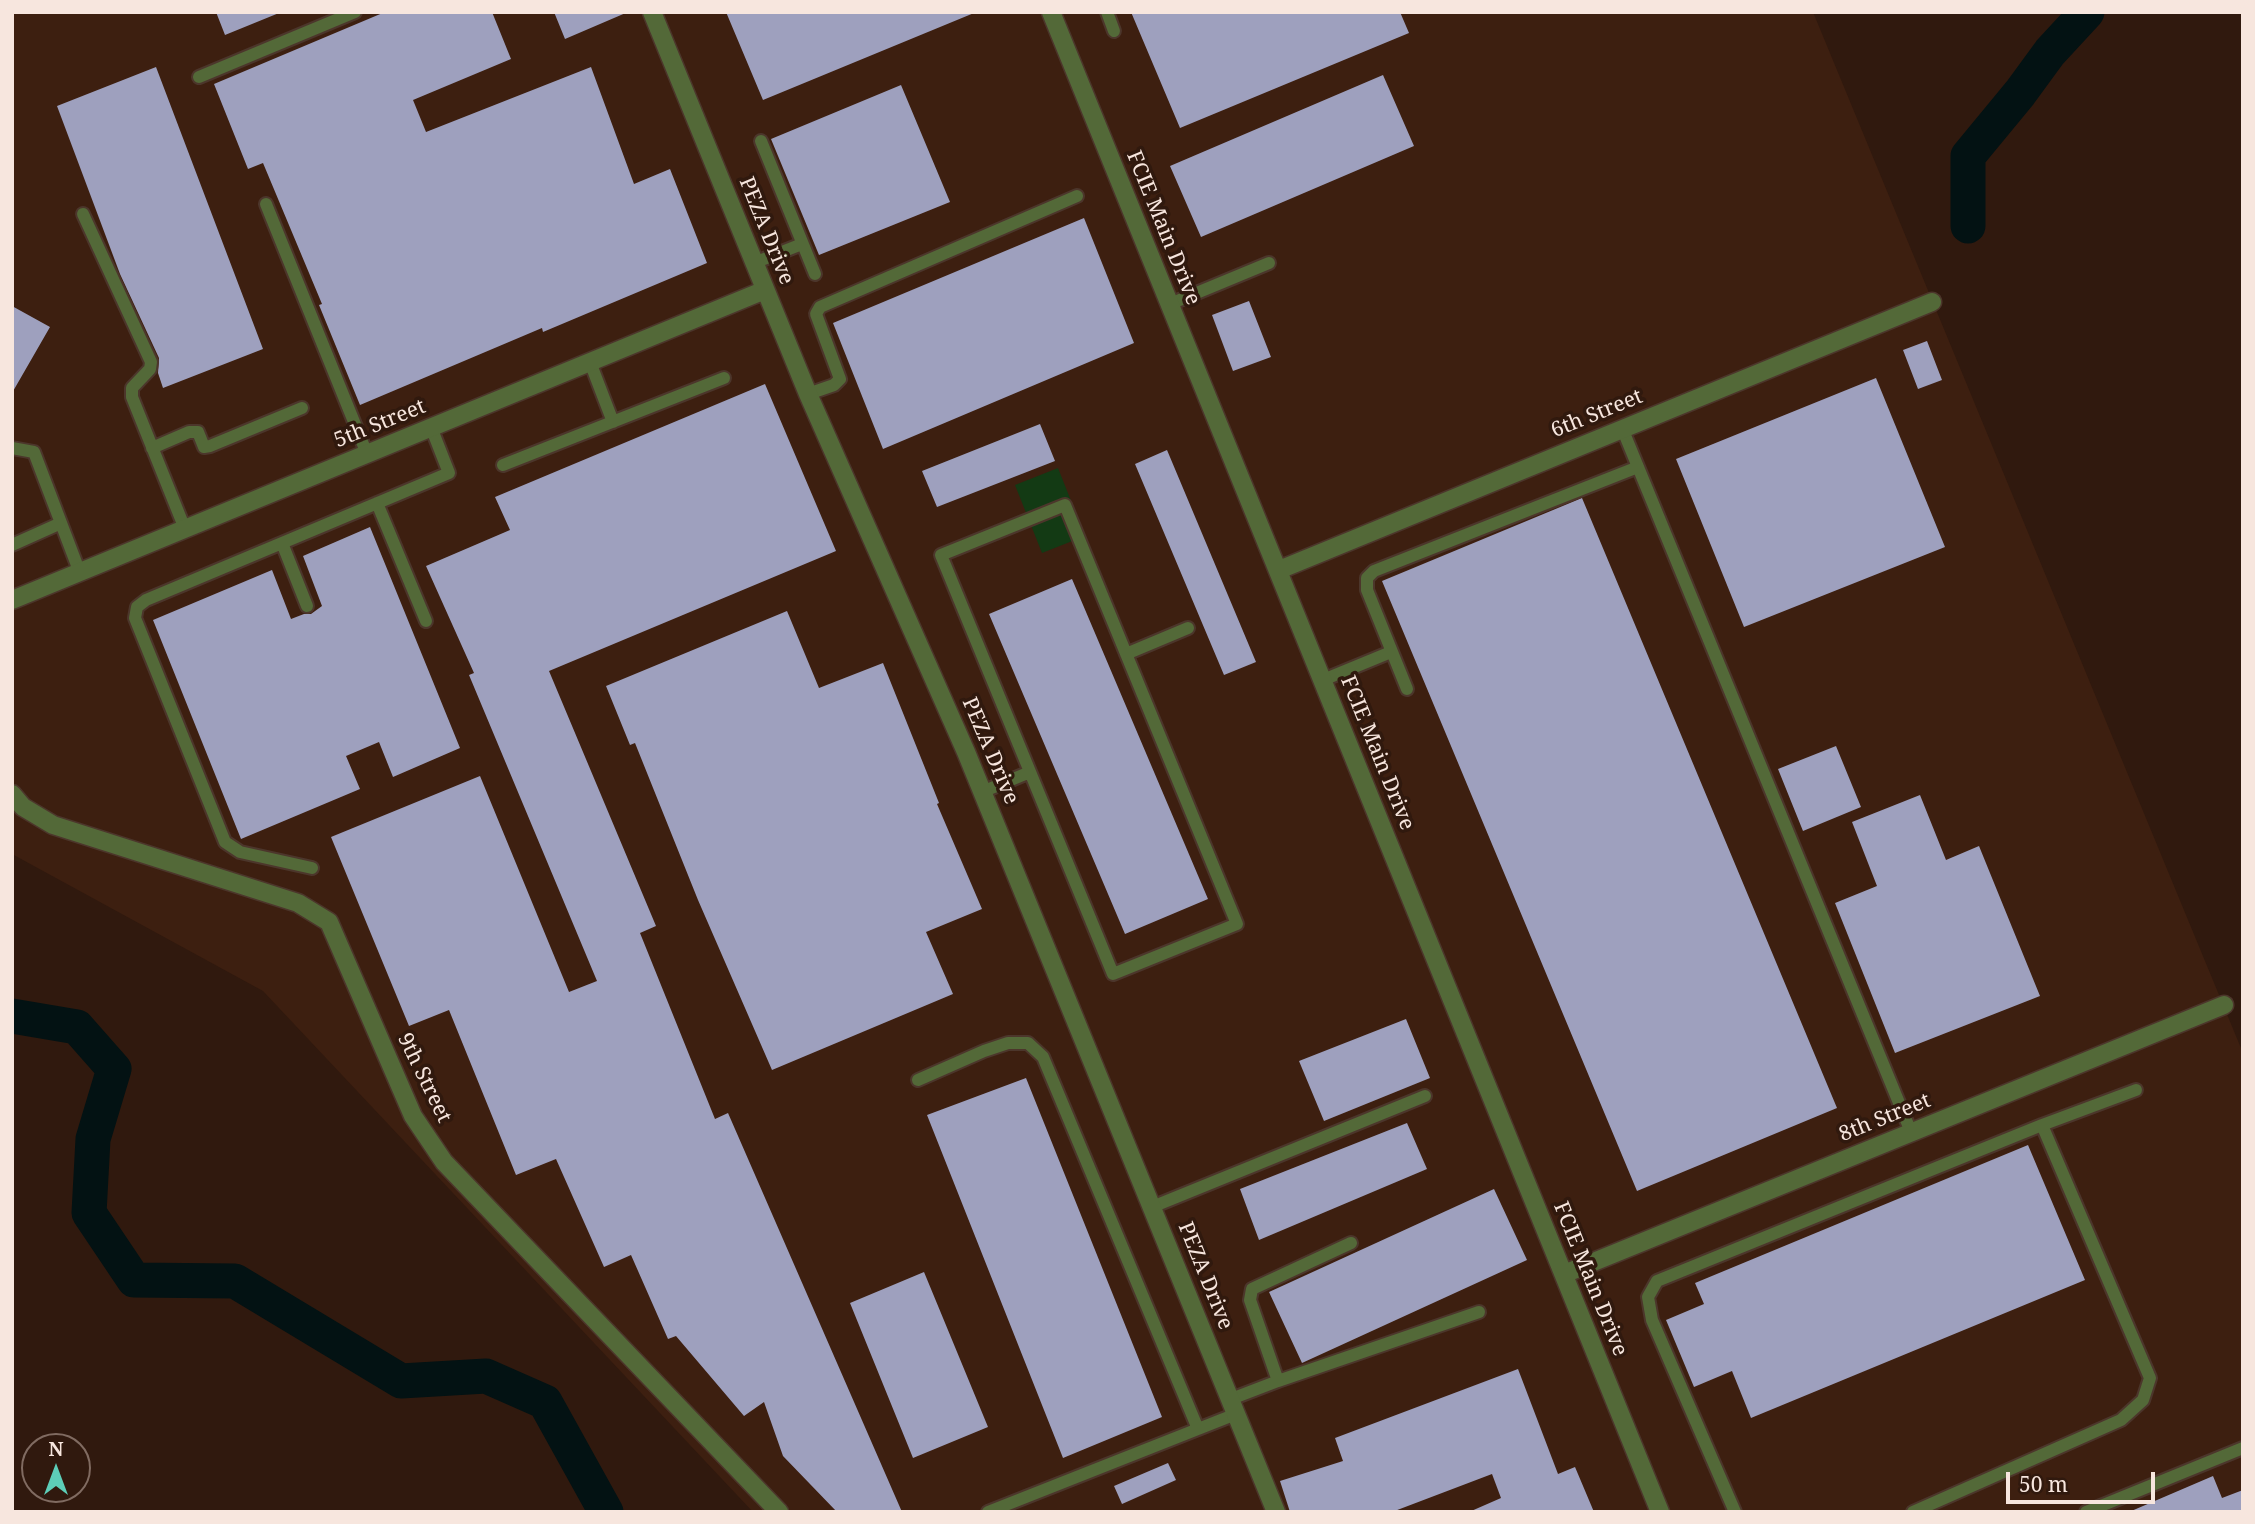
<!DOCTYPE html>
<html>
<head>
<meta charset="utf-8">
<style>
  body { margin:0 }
  #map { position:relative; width:2255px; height:1524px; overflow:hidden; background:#30190e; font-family:"Noto Serif",serif }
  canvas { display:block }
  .frame { position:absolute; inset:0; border:14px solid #f7e6de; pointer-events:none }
  .north { position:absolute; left:21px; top:1433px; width:70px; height:70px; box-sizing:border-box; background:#30190e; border:2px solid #806b61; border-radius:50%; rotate:0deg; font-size:19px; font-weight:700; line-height:28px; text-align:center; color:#f7e6de }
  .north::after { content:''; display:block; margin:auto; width:24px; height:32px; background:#5dceb8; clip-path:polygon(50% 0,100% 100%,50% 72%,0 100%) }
  .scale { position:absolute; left:2006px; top:1472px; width:149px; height:32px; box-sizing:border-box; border:4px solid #f7e6de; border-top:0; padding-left:9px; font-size:21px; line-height:24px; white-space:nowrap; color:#f7e6de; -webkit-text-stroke:5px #30190e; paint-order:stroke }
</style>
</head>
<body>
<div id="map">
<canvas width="2255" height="1524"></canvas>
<div class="frame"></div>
<div class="north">N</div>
<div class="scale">50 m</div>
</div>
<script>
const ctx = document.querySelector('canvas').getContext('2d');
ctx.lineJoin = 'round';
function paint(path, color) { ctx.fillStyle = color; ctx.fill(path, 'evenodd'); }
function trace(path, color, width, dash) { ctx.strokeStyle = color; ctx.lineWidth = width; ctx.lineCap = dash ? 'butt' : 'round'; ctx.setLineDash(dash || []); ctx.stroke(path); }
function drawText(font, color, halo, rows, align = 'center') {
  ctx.font = font + ' "Noto Serif",serif'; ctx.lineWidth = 7; ctx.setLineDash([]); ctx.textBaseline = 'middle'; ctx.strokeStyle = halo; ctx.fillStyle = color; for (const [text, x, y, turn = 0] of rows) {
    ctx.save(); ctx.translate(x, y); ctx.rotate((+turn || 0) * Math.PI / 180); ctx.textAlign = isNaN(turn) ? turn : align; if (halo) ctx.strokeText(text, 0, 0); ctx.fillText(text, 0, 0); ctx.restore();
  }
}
const built = new Path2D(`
  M 12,12 L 1813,12 L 2243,1053 L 2243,1512 L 753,1512 L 263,991 L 12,854 Z`);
const green = new Path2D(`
  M 1058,468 L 1085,536 L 1042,553 L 1015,485 Z`);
const river = new Path2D(`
  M 1968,226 L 1968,156 L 2020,93 L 2050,52 L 2087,12
  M 12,1016 L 77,1027 L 114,1069 L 93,1139 L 89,1213 L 134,1280 L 235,1281 L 401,1381 L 486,1376 L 545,1402 L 606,1512`);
const building = new Path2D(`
  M 216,12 L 279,12 L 279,13 L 225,35 Z
  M 385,12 L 492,12 L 511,59 L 413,100 L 426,132 L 591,67 L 634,184 L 670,169 L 707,263 L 543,332 L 542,328 L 360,405 L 319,305 L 322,304 L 263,163 L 248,169 L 214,84 Z
  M 554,12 L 628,12 L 565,39 Z
  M 726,12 L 974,12 L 974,13 L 763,100 Z
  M 1131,12 L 1400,12 L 1409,33 L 1180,128 Z
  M 156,67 L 263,349 L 163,388 L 158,373 L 159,358 L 120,274 L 57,106 Z
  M 1383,75 L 1414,146 L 1201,237 L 1170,166 Z
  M 901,85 L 950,202 L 819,255 L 771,139 Z
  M 1084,218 L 1134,343 L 883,449 L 833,323 Z
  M 1249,301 L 1271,357 L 1233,371 L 1212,315 Z
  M 12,306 L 50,327 L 12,393 Z
  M 1927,341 L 1942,380 L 1918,389 L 1903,350 Z
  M 1876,378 L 1945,547 L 1744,627 L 1676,459 Z
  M 765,384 L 836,551 L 549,671 L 656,926 L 640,933 L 715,1119 L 728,1113 L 902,1512 L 837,1512 L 783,1456 L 764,1402 L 744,1416 L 676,1336 L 668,1339 L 631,1255 L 604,1267 L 556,1159 L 516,1175 L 449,1010 L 409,1026 L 331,837 L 480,776 L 569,992 L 597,981 L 469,675 L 474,673 L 426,566 L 510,530 L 495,497 Z
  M 1040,424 L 1055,461 L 937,507 L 922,471 Z
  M 1167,450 L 1256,662 L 1224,675 L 1135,464 Z
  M 1582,498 L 1837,1108 L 1637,1191 L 1382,581 Z
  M 370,527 L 460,748 L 393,777 L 379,742 L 346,756 L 360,789 L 241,839 L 153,620 L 272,570 L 291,619 L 304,614 L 311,614 L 322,606 L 303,556 Z
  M 1072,579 L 1208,899 L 1125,934 L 989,614 Z
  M 787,611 L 819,688 L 883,663 L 939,803 L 937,804 L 982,909 L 926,932 L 953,994 L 772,1070 L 698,900 L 635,743 L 630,745 L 606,686 Z
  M 1836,746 L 1861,807 L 1803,831 L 1778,769 Z
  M 1920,795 L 1946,860 L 1979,846 L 2040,996 L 1895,1053 L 1835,903 L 1877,886 L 1852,822 Z
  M 1406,1019 L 1430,1078 L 1324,1121 L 1299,1061 Z
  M 1026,1078 L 1162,1417 L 1063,1458 L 927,1115 Z
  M 1407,1123 L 1427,1169 L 1259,1240 L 1240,1189 Z
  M 2028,1145 L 2085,1280 L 1751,1418 L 1732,1371 L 1694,1387 L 1666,1320 L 1704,1304 L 1695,1283 Z
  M 1494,1189 L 1527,1260 L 1302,1363 L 1269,1292 Z
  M 924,1272 L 988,1427 L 913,1458 L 850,1303 Z
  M 1518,1369 L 1558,1474 L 1575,1467 L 1594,1512 L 1469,1512 L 1501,1498 L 1492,1474 L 1392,1512 L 1290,1512 L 1280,1481 L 1343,1461 L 1335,1438 Z
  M 1168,1463 L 1176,1480 L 1122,1504 L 1114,1486 Z
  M 2213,1476 L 2222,1498 L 2243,1490 L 2243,1512 L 2129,1512 Z`);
const lane = new Path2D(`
  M 1107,12 L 1114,31
  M 199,77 L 355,12
  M 761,141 L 815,274
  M 266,204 L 367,454
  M 83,214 L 151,362 L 150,369 L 132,388 L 132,397 L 185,529
  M 754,263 L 802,244
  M 1170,304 L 1269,263
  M 590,362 L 613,422
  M 808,394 L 834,385 L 840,379 L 816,314 L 820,307 L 1077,196
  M 1622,428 L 1911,1132
  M 12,448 L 34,452 L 80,573
  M 152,448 L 189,432 L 198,432 L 204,447 L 210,446 L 302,408
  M 503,465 L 724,378
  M 377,503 L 426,621
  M 1065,505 L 1237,924 L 1113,974 L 941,555 Z
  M 282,543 L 307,606
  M 12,545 L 61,523
  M 1126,654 L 1188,628
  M 1323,680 L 1391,652
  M 1407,689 L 1367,590 L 1367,578 L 1374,571 L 1638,467
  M 982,792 L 1030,772
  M 312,868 L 240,852 L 225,842 L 135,618 L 137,607 L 146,600 L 449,473 L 431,427
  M 918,1080 L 984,1051 L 1008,1043 L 1028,1043 L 1043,1057 L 1198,1429
  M 1152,1207 L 1425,1096
  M 1278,1381 L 1250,1300 L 1252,1289 L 1351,1243
  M 1231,1399 L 1278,1381 L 1479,1312
  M 988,1512 L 1236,1414
  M 1735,1512 L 1652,1320 L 1648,1297 L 1657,1281 L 2042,1125 L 2136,1090
  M 1913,1512 L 2121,1420 L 2143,1400 L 2150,1378 L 2042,1125
  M 2086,1512 L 2243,1448`);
const street = new Path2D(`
  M 652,12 L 808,394 L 966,752 L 1276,1512
  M 1051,12 L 1660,1512
  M 1279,570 L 1932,302
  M 12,600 L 765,290
  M 12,794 L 23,807 L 53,825 L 298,903 L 329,922 L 413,1116 L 444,1162 L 779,1512
  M 1564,1274 L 2224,1005`);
const streetNames = [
  ["FCIE Main Drive",1163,228,68],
  ["PEZA Drive",766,231,68],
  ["6th Street",1597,414,-22],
  ["5th Street",380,424,-22],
  ["PEZA Drive",990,751,67],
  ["FCIE Main Drive",1377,753,68],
  ["9th Street",424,1078,64],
  ["8th Street",1885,1118,-22],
  ["PEZA Drive",1205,1276,68],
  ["FCIE Main Drive",1590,1279,68]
];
paint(built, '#3d1f10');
paint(green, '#133a14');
trace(river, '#031213', 35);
paint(building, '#9ea0be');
trace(lane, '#4c362b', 16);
trace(street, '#4c362b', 21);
trace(lane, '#536938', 12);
trace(street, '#536938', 18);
drawText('21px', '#f7e6de', '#30190e', streetNames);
</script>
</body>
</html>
